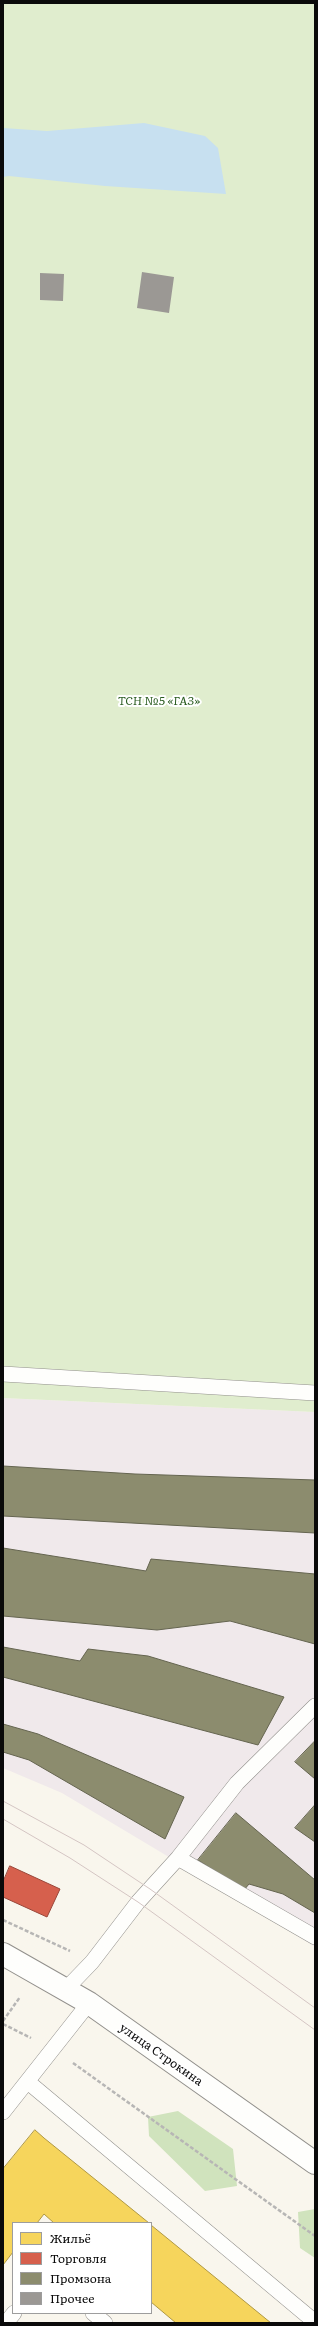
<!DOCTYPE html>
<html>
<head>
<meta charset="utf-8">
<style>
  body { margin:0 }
  #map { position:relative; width:318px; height:2326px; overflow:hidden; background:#f9f6ed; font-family:Literata,serif }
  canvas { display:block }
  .frame { position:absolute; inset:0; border:4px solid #0a0a0a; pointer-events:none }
  .legend { position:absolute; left:12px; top:2222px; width:140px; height:92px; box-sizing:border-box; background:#fff; border:1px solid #9d9d9d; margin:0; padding:5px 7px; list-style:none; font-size:12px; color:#0a0a0a }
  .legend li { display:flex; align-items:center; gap:8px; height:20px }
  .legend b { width:20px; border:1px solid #9d9d9d }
</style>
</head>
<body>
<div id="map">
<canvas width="318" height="2326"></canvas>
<div class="frame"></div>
<ul class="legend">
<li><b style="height:11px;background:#f6d55c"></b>Жильё</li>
<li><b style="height:11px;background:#d6604d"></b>Торговля</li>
<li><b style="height:11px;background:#8c8c6e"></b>Промзона</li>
<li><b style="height:11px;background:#9b9894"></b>Прочее</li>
</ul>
</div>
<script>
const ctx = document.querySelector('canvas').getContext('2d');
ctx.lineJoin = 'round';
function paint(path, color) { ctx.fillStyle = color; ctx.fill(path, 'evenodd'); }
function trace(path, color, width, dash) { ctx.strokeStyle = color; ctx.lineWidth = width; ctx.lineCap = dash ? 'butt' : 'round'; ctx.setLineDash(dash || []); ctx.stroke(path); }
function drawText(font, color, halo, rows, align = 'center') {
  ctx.font = font + ' Literata,serif'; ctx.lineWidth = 4; ctx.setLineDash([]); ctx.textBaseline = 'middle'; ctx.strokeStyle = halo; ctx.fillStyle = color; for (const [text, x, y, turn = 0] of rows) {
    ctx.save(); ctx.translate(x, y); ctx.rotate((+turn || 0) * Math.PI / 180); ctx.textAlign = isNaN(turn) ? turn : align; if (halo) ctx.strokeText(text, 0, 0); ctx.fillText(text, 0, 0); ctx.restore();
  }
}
const industrial = new Path2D(`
  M 3,1398 L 315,1412 L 315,1947 L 264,1914 L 62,1793 L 3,1768 Z`);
const green = new Path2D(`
  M 3,3 L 315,3 L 315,1412 L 3,1398 Z`);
const forest = new Path2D(`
  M 178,2111 L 233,2149 L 237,2186 L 205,2191 L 149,2136 L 148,2117 Z
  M 315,2209 L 315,2258 L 300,2248 L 298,2212 Z`);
const water = new Path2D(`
  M 144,123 L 205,136 L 218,148 L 226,194 L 105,186 L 9,176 L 3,177 L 3,128 L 47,131 Z`);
const homes = new Path2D(`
  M 35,2130 L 44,2138 L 149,2223 L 54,2223 L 44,2214 L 37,2223 L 13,2223 L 13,2252 L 3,2265 L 3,2169 Z
  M 151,2225 L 271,2323 L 176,2323 L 151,2302 Z`);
const shops = new Path2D(`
  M 10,1866 L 60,1889 L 47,1917 L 3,1897 L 3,1882 Z`);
const industry = new Path2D(`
  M 3,1466 L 135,1474 L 315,1480 L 315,1533 L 3,1516 Z
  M 3,1548 L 146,1571 L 151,1559 L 315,1574 L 315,1644 L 230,1621 L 157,1630 L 3,1616 Z
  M 3,1647 L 80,1661 L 88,1649 L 148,1656 L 284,1697 L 258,1745 L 3,1677 Z
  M 3,1724 L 38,1734 L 184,1797 L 165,1839 L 29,1760 L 3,1752 Z
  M 315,1741 L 315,1779 L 295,1762 Z
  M 315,1805 L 315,1842 L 295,1828 Z
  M 236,1813 L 315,1880 L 315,1913 L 283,1894 L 249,1884 L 244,1890 L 198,1860 Z`);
const building = new Path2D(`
  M 142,272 L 174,277 L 169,313 L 137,308 Z
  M 40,273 L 64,274 L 63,301 L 40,300 Z`);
const path = new Path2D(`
  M 3,1920 L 70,1951
  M 3,2021 L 20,1997
  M 3,2024 L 31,2038
  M 73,2063 L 315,2236`);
const service = new Path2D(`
  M 3,1374 L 315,1393
  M 178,1858 L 315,1937
  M 66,1989 L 92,1962 L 138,1902 L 178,1858 L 237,1783 L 315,1706
  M 28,2082 L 315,2322
  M 3,2112 L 89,2003
  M 93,2313 L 105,2323
  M 6,2323 L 14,2313`);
const tertiary = new Path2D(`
  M 3,1954 L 89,2003 L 315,2163`);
const tram = new Path2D(`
  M 3,1801 L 84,1845 L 150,1889 L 315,2008
  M 3,1819 L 70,1858 L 138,1902 L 315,2030`);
const parkNames = [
  ["ТСН №5 «ГАЗ»",159,701]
];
const streetNames = [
  ["улица Строкина",161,2055,35]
];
paint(industrial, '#f0e9eb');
paint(green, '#e0edce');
paint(forest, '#d0e3bd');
paint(water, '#c7e0f0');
paint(homes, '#f6d55c');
trace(homes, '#af9843', 1);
paint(shops, '#d6604d');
trace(shops, '#994639', 1);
paint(industry, '#8c8c6e');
trace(industry, '#656550', 1);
paint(building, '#9b9894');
trace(service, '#92908c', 16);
trace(tertiary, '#92908c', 24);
trace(path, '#b7b6b5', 2.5, [4, 2]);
trace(service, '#fefefc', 15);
trace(tertiary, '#fefefc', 22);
trace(tram, '#d4c5c3', 1);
drawText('italic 12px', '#2a5c20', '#fff', parkNames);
drawText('12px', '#0a0a0a', '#fff', streetNames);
</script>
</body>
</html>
